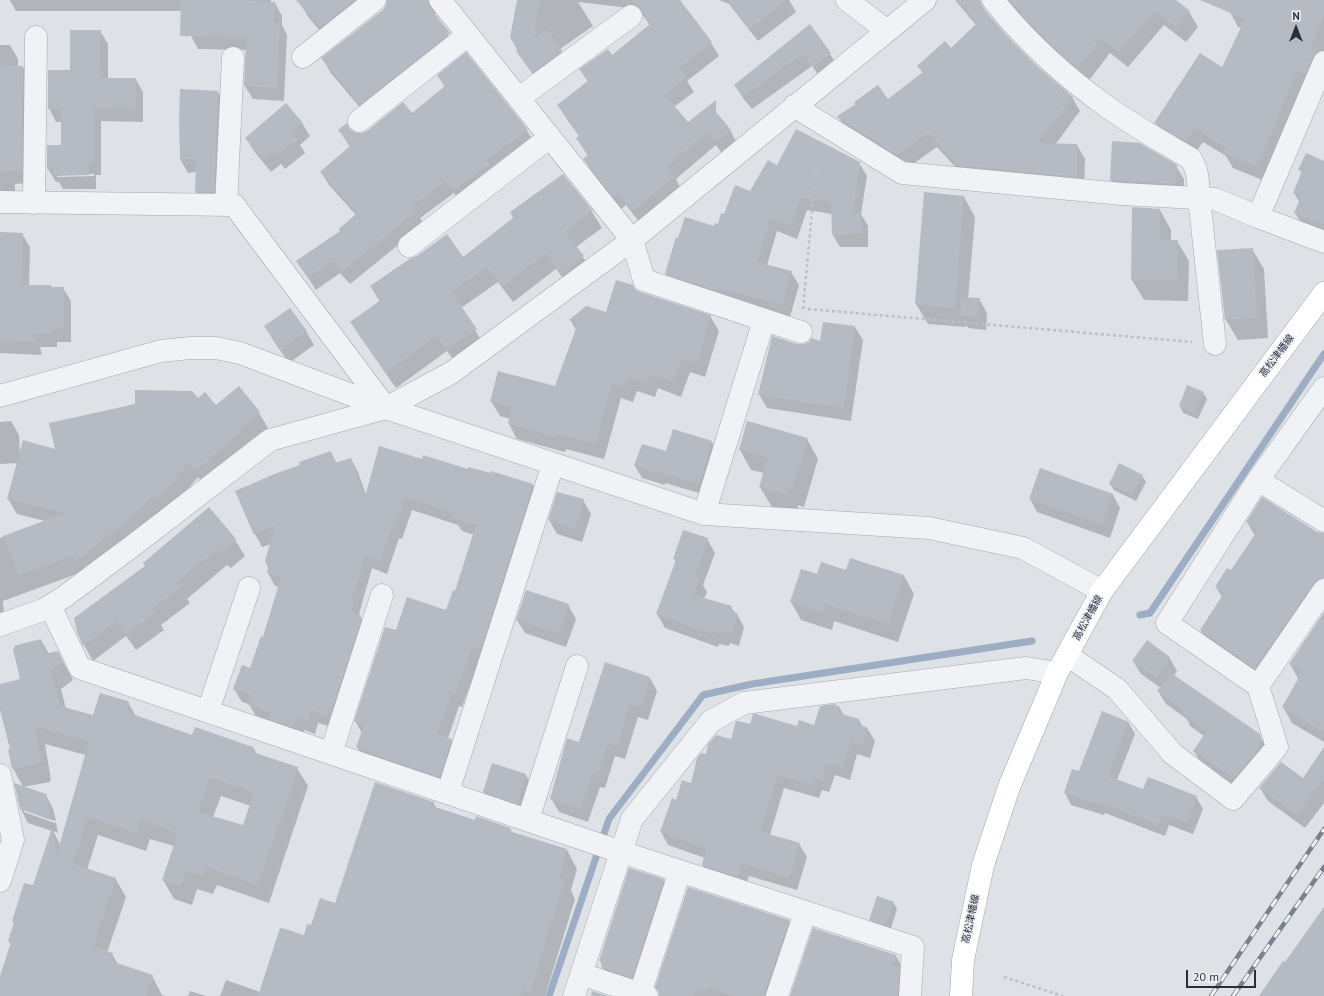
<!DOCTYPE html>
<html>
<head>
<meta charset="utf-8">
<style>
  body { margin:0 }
  #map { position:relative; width:1324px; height:996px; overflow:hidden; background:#dee1e6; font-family:"PT Sans",sans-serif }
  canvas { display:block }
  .north { position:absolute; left:1276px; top:8px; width:40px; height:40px; -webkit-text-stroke:3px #edf0f4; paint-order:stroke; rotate:0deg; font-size:11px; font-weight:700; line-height:16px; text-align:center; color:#282e3c }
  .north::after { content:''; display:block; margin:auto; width:14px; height:18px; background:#282e3c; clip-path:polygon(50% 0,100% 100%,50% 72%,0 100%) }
  .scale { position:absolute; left:1186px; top:970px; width:70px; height:18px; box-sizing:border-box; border:2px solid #282e3c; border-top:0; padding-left:5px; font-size:12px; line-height:14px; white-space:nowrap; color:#282e3c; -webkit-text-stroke:3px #edf0f4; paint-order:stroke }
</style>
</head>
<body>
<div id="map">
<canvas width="1324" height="996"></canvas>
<div class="north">N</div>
<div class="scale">20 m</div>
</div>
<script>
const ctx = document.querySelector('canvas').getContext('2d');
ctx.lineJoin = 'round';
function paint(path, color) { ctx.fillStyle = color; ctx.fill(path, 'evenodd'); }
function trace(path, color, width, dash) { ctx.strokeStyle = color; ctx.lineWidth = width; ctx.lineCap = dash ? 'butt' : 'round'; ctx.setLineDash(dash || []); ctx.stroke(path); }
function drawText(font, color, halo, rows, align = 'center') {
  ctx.font = font + ' "PT Sans","Noto Sans JP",sans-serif'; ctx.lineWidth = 3; ctx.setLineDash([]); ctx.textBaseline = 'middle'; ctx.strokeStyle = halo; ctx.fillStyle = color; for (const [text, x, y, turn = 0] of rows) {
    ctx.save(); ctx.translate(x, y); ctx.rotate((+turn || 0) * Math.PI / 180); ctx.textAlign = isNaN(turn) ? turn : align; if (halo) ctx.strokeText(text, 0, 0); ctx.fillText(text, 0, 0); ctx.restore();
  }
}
const shadow = new Path2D(`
  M 10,0 L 181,0 L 181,11 L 16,11 Z
  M 201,0 L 271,0 L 271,3 L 275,3 L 282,16 L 282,25 L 287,35 L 284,101 L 253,99 L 245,86 L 247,50 L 198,49 L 191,36 Z
  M 307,0 L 428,0 L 435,12 L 435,15 L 443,25 L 450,39 L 368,117 L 330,72 L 323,59 L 384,10 L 388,1 L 381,1 L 328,40 L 309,18 L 301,5 Z
  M 518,0 L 678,0 L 711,43 L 719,56 L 687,81 L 694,92 L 674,107 L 688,124 L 730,130 L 737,143 L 723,155 L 716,145 L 676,179 L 682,191 L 640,223 L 626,205 L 621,209 L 592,172 L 584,159 L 588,156 L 577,138 L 579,136 L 566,118 L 558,105 L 588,82 L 581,70 L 612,56 L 650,25 L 638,9 L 578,2 L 593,26 L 560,49 L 569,64 L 541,85 L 522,59 L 511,38 Z
  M 719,0 L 789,0 L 796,12 L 758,41 L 729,4 Z
  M 955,0 L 979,0 L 987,14 L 1008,39 L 1037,67 L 1072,97 L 1080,111 L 1055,145 L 1077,145 L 1085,159 L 1084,191 L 958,170 L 937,147 L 906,169 L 848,133 L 838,116 L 888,101 L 923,73 L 918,66 L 950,50 L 976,25 Z
  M 1008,0 L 1174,0 L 1189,12 L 1198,27 L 1186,42 L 1164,25 L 1128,67 L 1110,53 L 1087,83 L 1050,49 L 1012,7 Z
  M 1235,0 L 1324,0 L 1324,64 L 1265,181 L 1233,168 L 1226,156 L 1203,142 L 1194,155 L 1164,137 L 1156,123 L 1222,69 L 1242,28 L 1238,27 L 1230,12 Z
  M 810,25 L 830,54 L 838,67 L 821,79 L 812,66 L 752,109 L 743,98 L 736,85 Z
  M 100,31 L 108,44 L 108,78 L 135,78 L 143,92 L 143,122 L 101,121 L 101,175 L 96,175 L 96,189 L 63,189 L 59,182 L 56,182 L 48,169 L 48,146 L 62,146 L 62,122 L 56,122 L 49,108 L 71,71 ZM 94,174 L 94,176 L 57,177 L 57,175 Z
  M 0,45 L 10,45 L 18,59 L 18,66 L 23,67 L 30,80 L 29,183 L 15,184 L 15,197 L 0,197 Z
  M 466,54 L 527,131 L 535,143 L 461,203 L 454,193 L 420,218 L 424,224 L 350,284 L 340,273 L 316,290 L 297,261 L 341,232 L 356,215 L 329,185 L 321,172 L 350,147 L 339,130 L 350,130 L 354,133 L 361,134 L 412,115 L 445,87 L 438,76 Z
  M 218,92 L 225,105 L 221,205 L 204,205 L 196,192 L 196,172 L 188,173 L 180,159 L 180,119 Z
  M 302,123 L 310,136 L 300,145 L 305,153 L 285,169 L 281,164 L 271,172 L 254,151 L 246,138 Z
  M 1113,142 L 1176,166 L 1184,179 L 1184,197 L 1119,193 L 1111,180 Z
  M 1324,162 L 1324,233 L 1301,223 L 1295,213 L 1300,203 L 1294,193 L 1302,174 L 1300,170 Z
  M 859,163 L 867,176 L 861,214 L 868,226 L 868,247 L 840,247 L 833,235 L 832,214 L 807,210 L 797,239 L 777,231 L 767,265 L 791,272 L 799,285 L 790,317 L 673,286 L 666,274 L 719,225 L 724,215 L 777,167 Z
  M 563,175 L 592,212 L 602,228 L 576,247 L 583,257 L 593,273 L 571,289 L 556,269 L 513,302 L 498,282 L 461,308 L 485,346 L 457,365 L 447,351 L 396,388 L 361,338 L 351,322 L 380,302 L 371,287 L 463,258 L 515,218 Z
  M 925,193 L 964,197 L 975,217 L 968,299 L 979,299 L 987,313 L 986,330 L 968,328 L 966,324 L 966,327 L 928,324 L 916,304 Z
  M 1133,208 L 1160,210 L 1171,230 L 1171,241 L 1177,241 L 1189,261 L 1188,301 L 1144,300 L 1132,280 Z
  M 0,233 L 22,234 L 30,247 L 29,286 L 51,286 L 52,288 L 63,288 L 71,301 L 71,342 L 57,342 L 57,347 L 40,347 L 42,355 L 0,353 Z
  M 1252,249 L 1264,269 L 1268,338 L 1238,340 L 1226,320 L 1218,251 Z
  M 635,290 L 640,293 L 710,316 L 719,331 L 705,377 L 690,372 L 681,397 L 658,388 L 655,397 L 637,391 L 633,402 L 621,398 L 604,459 L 566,449 L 565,452 L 517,439 L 509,424 L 510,419 L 500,416 L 491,401 L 555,387 L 576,330 L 571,321 L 587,307 L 606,313 Z
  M 265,326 L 306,331 L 314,345 L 289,363 L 273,340 Z
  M 855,327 L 863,340 L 851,421 L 767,408 L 759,394 L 797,345 L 821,342 Z
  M 1203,393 L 1207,399 L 1198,419 L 1183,413 L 1180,406 Z
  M 198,399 L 216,407 L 259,413 L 268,428 L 203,483 L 198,477 L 167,514 L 82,572 L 3,601 L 4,615 L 0,615 L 0,538 L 45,521 L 17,514 L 8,499 L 18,463 L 0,464 L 0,422 L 11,421 L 19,435 L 20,454 L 56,450 Z
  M 807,439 L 818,459 L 804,507 L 798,505 L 798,514 L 772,507 L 760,487 L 764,473 L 751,470 L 740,450 Z
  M 712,442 L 718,453 L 706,495 L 665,483 L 665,485 L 642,478 L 635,466 Z
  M 331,452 L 337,464 L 351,459 L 358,472 L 366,495 L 422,460 L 468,471 L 492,474 L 492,473 L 533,485 L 540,498 L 462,707 L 459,706 L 448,738 L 451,740 L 459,753 L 447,790 L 365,760 L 357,747 L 362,733 L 355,721 L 397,632 L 447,611 L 456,593 L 474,535 L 462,531 L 458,525 L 412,510 L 402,539 L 399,538 L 387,574 L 372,568 L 359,614 L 368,630 L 335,728 L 318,723 L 315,734 L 304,730 L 301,740 L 257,718 L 249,704 L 242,702 L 234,689 L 251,669 L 263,638 L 279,587 L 275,586 L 268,573 L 271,544 L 262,547 L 255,534 L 301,465 Z
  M 1142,476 L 1146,482 L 1136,501 L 1114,490 L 1110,484 Z
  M 1113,495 L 1120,508 L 1110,538 L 1037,512 L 1030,499 Z
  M 583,500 L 591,514 L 582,542 L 557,534 L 549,520 Z
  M 209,508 L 235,540 L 245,556 L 231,568 L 227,565 L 187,599 L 190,603 L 161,625 L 164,630 L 136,650 L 126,636 L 93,661 L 84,645 L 146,566 Z
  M 1247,522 L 1324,534 L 1324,576 L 1263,681 L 1209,644 L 1201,631 L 1222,597 L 1216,587 L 1232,572 L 1255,536 Z
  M 707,539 L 715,553 L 703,585 L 707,592 L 704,599 L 731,607 L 735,613 L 737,614 L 744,627 L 739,646 L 730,643 L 729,646 L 719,644 L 718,647 L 665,628 L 657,614 L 676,562 L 674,558 Z
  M 818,575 L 904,576 L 914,594 L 898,642 L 834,621 L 832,630 L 801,620 L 791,602 Z
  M 568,605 L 576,619 L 566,647 L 525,633 L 517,620 Z
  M 1324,614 L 1324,742 L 1292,723 L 1283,707 L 1299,680 L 1290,664 Z
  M 41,640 L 49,654 L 58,652 L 73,680 L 61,689 L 66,709 L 94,716 L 128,702 L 136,717 L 193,736 L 253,747 L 257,754 L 297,768 L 308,786 L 269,903 L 217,885 L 213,894 L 197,889 L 192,905 L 174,899 L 163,880 L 174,846 L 150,839 L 146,851 L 98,835 L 87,870 L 115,878 L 126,897 L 107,953 L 112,954 L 118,964 L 152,976 L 162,995 L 166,996 L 0,996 L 0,979 L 11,945 L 9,941 L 15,924 L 13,921 L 34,887 L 52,831 L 28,823 L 21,809 L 46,795 L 53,809 L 56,821 L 24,810 L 24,812 L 55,823 L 56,822 L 58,833 L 53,831 L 60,844 L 86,755 L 45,744 L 51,780 L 50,780 L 50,782 L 23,787 L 13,768 L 11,750 L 0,706 L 0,685 L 21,680 ZM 221,796 L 251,806 L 243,827 L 213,817 Z
  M 1169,657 L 1177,671 L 1174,676 L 1259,735 L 1267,748 L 1242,790 L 1201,764 L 1194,751 L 1204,736 L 1190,726 L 1187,719 L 1166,704 L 1158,691 L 1161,688 L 1141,674 L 1133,661 Z
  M 650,678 L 657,691 L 648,720 L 638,717 L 625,759 L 615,756 L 605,788 L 600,787 L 588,822 L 559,812 L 551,798 Z
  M 839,707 L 844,715 L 859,720 L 863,727 L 867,728 L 875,741 L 870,758 L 857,754 L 850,780 L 835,775 L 829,792 L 822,790 L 819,798 L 784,788 L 770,835 L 799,844 L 807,857 L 797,890 L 749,876 L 745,889 L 710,878 L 703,865 L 705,858 L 668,845 L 661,832 L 673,800 L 676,801 L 691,784 L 706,756 L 732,740 L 751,726 L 798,727 L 814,726 Z
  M 1128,722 L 1135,734 L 1117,780 L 1144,790 L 1196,797 L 1203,809 L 1193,834 L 1169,825 L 1165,836 L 1105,813 L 1104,815 L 1071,805 L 1065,793 L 1079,772 Z
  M 1324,749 L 1324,803 L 1305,828 L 1268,801 L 1260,788 L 1303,779 Z
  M 493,765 L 526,775 L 533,788 L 525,816 L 492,805 L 484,792 Z
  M 433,802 L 437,809 L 475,821 L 510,828 L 512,833 L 567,850 L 577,869 L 571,890 L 575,899 L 545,996 L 220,996 L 226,980 L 260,992 L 311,926 L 336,904 Z
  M 664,880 L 671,893 L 640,991 L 609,981 L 602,967 L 602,965 L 600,961 Z
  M 689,888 L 789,921 L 798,936 L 777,996 L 660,996 Z
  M 894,903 L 897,909 L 890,931 L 874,926 L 870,919 Z
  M 896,956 L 904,971 L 907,996 L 791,996 Z
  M 190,991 L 206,996 L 188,996 Z`);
const stream = new Path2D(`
  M 1140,615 L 1150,613 L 1324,354
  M 549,996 L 609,819 L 703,695 L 752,684 L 1032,641`);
const building = new Path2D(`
  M 181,0 L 236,0 L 275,2 L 274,26 L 280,20 L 277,88 L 244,86 L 246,37 L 180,36 Z
  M 296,0 L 355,0 L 320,28 Z
  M 387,0 L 428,0 L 430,8 L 450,33 L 360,105 L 321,58 L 383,10 L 386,5 Z
  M 517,0 L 540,0 L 534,38 L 547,29 L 562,51 L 532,73 L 516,51 L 519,49 L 510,38 Z
  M 632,0 L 680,0 L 712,42 L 679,68 L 687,78 L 665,95 L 688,122 L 716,100 L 716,112 L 731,130 L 715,142 L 707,132 L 667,167 L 675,177 L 632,211 L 618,193 L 613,196 L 583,159 L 588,155 L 576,138 L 580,135 L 557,105 L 588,81 L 579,69 L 608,49 L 612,55 L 650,24 L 643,15 L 641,8 L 635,4 Z
  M 727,0 L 786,0 L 750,29 Z
  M 957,0 L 980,0 L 983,8 L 1009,38 L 1037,66 L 1073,97 L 1038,143 L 1077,144 L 1077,177 L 954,165 L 955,162 L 929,133 L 897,155 L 867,136 L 864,133 L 864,135 L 839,119 L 837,116 L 856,104 L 854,102 L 878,85 L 888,99 L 923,72 L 917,66 L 945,41 L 951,48 L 977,23 Z
  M 1012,0 L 1176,0 L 1190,11 L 1177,28 L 1155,11 L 1119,53 L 1101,38 L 1078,69 L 1054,48 L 1027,21 L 1011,2 Z
  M 1200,0 L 1324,0 L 1324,15 L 1311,48 L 1316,50 L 1305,74 L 1297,71 L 1257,167 L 1223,153 L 1226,147 L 1194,128 L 1186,141 L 1154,123 L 1200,53 L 1222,67 L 1245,19 Z
  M 810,24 L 831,53 L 813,67 L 803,54 L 743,97 L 734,85 Z
  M 70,30 L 101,30 L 100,78 L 136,78 L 136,109 L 94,108 L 94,162 L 89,162 L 89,175 L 54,176 L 54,169 L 47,169 L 47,145 L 61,145 L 61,109 L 48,109 L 48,70 L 70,70 Z
  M 466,52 L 528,130 L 487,160 L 490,164 L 453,191 L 446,181 L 413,206 L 417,211 L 342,272 L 332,261 L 308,278 L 296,261 L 340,231 L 339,229 L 357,213 L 320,172 L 351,145 L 338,130 L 347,123 L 349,128 L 354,132 L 361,133 L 367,131 L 403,102 L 412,113 L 445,86 L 437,75 Z
  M 0,65 L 23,66 L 22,170 L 0,171 Z
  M 180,89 L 218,91 L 214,192 L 195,192 L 196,159 L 180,159 L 179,119 Z
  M 286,103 L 303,123 L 292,132 L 298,139 L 277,156 L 273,151 L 263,159 L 245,138 Z
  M 796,129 L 860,162 L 853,213 L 861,213 L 862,234 L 832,235 L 831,202 L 800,198 L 790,226 L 770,219 L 757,262 L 792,271 L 782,305 L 719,288 L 718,291 L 665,274 L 676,237 L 678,238 L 685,217 L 714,226 L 715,223 L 718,224 L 721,213 L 724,214 L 735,185 L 750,191 L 768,160 L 777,165 Z
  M 1112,141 L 1140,143 L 1177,165 L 1176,184 L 1110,180 Z
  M 1306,153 L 1324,161 L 1324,225 L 1294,213 L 1301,197 L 1293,193 L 1302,171 L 1298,170 Z
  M 563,174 L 593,211 L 565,232 L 584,256 L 561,274 L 546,253 L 503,287 L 487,267 L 451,292 L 477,329 L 447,349 L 437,336 L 386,372 L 350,322 L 381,300 L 370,286 L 411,258 L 417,256 L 447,234 L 463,257 L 513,218 L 510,212 Z
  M 924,192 L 964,196 L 955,308 L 915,304 Z
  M 1132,207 L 1160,209 L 1160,240 L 1178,240 L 1177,281 L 1131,280 Z
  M 0,232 L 23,233 L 22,285 L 51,285 L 51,287 L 64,287 L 64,329 L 51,329 L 51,334 L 33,334 L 36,342 L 0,341 Z
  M 1253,248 L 1257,318 L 1225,320 L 1217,250 Z
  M 616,280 L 633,285 L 635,289 L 640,292 L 711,315 L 697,363 L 682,358 L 673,382 L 649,374 L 647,382 L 628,377 L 625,388 L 612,383 L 596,444 L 558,434 L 557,437 L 508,424 L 512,407 L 490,402 L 498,371 L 555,386 L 578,323 L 569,320 L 586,306 L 606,312 Z
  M 961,297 L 980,298 L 978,317 L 960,315 Z
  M 290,308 L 307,331 L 281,350 L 264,326 Z
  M 823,322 L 855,326 L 844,408 L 758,395 L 772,336 L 797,344 L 804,344 L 809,342 L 811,338 L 820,341 Z
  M 1187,385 L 1204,392 L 1195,413 L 1179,406 Z
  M 239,386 L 260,412 L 238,431 L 240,433 L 218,451 L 197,471 L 188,463 L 158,499 L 154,496 L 116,531 L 115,530 L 77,561 L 73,556 L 19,576 L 3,536 L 65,513 L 7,499 L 23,440 L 55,449 L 49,423 L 135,404 L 135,390 L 192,391 L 198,398 L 205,392 L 216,405 Z
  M 747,421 L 808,438 L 793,488 L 787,486 L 787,495 L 759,487 L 768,458 L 739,450 Z
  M 673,429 L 712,441 L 699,484 L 659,472 L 658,473 L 634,466 L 642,444 L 666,451 Z
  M 379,446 L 422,459 L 423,455 L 468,469 L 468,467 L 491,473 L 491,471 L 533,484 L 481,649 L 472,646 L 455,694 L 452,693 L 437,734 L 452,739 L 440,777 L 383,758 L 383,757 L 356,747 L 364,725 L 354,721 L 385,627 L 396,630 L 407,597 L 446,610 L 453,590 L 455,591 L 476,525 L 453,518 L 454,514 L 405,497 L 395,527 L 392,526 L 380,561 L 365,556 L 351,602 L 354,604 L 351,612 L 361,616 L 361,620 L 331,712 L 329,711 L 327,716 L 311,710 L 308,721 L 297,717 L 293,727 L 268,719 L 270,712 L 248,705 L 252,695 L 233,689 L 242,665 L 250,668 L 261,636 L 263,637 L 281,577 L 267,573 L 268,568 L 265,561 L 275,526 L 254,535 L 235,491 L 277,473 L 300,465 L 299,462 L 331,451 L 335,463 L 351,458 L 365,497 Z
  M 1119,463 L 1143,475 L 1132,495 L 1109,484 Z
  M 1040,468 L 1113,494 L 1102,525 L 1029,499 Z
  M 557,492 L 584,499 L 575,529 L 548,520 Z
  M 1262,497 L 1317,532 L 1324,533 L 1324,578 L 1318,579 L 1314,583 L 1267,650 L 1266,650 L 1255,669 L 1200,630 L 1224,593 L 1215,587 L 1227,568 L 1231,570 L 1258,530 L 1246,522 Z
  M 209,507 L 236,539 L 221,553 L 217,549 L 178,582 L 181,587 L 152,609 L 155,613 L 126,634 L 116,621 L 83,646 L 77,632 L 74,618 L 145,566 L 143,563 Z
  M 683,530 L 708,538 L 695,576 L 700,578 L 693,595 L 732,606 L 730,611 L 737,613 L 732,633 L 722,630 L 721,634 L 712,631 L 711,634 L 656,614 L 676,560 L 673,559 Z
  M 850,558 L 904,575 L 888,624 L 824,604 L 822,613 L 790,602 L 801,569 L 817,574 L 821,562 L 846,570 Z
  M 526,590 L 569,604 L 559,634 L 516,620 Z
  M 1324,612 L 1324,732 L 1282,707 L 1298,679 L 1297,678 L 1301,671 L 1289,664 Z
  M 41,639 L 45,654 L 58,651 L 63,661 L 51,670 L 60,706 L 93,715 L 100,693 L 128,701 L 129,703 L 126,712 L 192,735 L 195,727 L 253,747 L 252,752 L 298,767 L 258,885 L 206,867 L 203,876 L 186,871 L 181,886 L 162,880 L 178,833 L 140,820 L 136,833 L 88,817 L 73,864 L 116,878 L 93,947 L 113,953 L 111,961 L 153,975 L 146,996 L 0,996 L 0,976 L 11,942 L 8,941 L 14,922 L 12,921 L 24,883 L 33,885 L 52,828 L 57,854 L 89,741 L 35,726 L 41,761 L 40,761 L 40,763 L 12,769 L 8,749 L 10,749 L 0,710 L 0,684 L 20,679 L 13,649 L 15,648 L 14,646 ZM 210,778 L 254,792 L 243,825 L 198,812 Z
  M 1147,640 L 1170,657 L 1156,678 L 1132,661 Z
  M 605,662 L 650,677 L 641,707 L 630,704 L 617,746 L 607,743 L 598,775 L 592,774 L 581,809 L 550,799 L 567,738 L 579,742 Z
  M 1171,673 L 1260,734 L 1262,740 L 1258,745 L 1260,747 L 1234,778 L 1193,751 L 1207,731 L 1182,713 L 1183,710 L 1157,691 Z
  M 834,704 L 840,707 L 838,713 L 859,719 L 858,724 L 868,728 L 863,745 L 850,742 L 843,768 L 827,763 L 822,780 L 814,777 L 812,785 L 777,775 L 761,832 L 800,843 L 789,878 L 741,863 L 737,877 L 702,865 L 706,849 L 660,832 L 672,798 L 676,800 L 682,780 L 691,783 L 697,758 L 701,753 L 706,754 L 708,744 L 716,735 L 731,739 L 736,721 L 738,721 L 750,724 L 753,714 L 756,714 L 797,726 L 799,720 L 814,725 L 820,706 Z
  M 1102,711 L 1129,722 L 1108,776 L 1143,789 L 1148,777 L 1197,796 L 1187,823 L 1162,814 L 1158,825 L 1098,802 L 1098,804 L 1064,793 L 1072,769 L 1079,771 Z
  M 1324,747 L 1324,779 L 1297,815 L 1259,788 L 1281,762 L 1303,778 Z
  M 492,763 L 526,774 L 517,804 L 483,792 Z
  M 375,782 L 434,802 L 432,806 L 475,820 L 476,816 L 510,828 L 509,831 L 567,849 L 559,877 L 565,879 L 530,992 L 522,990 L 520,996 L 258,996 L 280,928 L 282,929 L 282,928 L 304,935 L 307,924 L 311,925 L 320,898 L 335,903 Z
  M 14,783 L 46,794 L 51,820 L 20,809 Z
  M 629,868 L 664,879 L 632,978 L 601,967 L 603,962 L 599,961 Z
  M 688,887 L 789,920 L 765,992 L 765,996 L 733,996 L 707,987 L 706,992 L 695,989 L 694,996 L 659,996 L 659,993 L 655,987 Z
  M 877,896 L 894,902 L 886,925 L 869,920 Z
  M 1324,907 L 1324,996 L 1259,996 L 1283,961 L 1285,962 Z
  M 813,928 L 896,955 L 892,966 L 899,968 L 898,996 L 790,996 Z
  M 592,991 L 607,996 L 591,996 Z`);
const path = new Path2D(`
  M 803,309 L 816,168 L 822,150
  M 808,309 L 1192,342
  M 1004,977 L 1063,996`);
const minor = new Path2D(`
  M 440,0 L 632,240 L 644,280 L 801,332
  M 847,0 L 887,31
  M 993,0 C 1025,40 1064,76 1106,106 C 1132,125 1163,142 1191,159 C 1199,172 1198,184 1199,198 L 1215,344
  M 303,57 L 375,0
  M 519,98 L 631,16
  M 794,106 L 902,173 L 1122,194 L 1215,199 L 1258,217 L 1324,242
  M 359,121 L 468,35
  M 0,202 L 234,205 L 386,408
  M 34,203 L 36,37
  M 226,205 L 233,58
  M 1258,217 L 1324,62
  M 409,246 L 550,137
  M 0,396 L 161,351 L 190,348 L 216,348 L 240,353 L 386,408 L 704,514 L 929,528 L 1023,548 L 1102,591
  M 1258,480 L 1324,521
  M 704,514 L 764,320
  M 50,606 L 80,668 L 621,852 L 913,947 L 910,996
  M 0,625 L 43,610 L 64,597 L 139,541 L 270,440 L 386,408 L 451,373 L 632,240 L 925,0
  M 1067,655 L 1117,689 L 1173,754 L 1233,799 L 1277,747 L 1258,686 L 1324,590
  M 1258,686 L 1167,623 L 1258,480 L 1324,388
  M 208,711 L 249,588
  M 331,753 L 382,595
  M 0,775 L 13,840 L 0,881
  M 448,792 L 553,464
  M 528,820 L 577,666
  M 581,974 L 647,996
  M 640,994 L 680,871
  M 574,996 L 632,819 L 711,721 L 744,703 L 1026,668 L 1057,673
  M 777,996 L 805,913`);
const major = new Path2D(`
  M 961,996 L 963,960 L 983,865 L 1009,787 L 1057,673 L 1102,591 L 1324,293`);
const rail = new Path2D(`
  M 1211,996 L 1324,829
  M 1233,996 L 1324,867`);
const streetNames = [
  ["高松津幡線",1277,356,-53],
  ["高松津幡線",1088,618,-61],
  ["高松津幡線",971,919,-78]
];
paint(shadow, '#0003');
trace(stream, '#9cadc4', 7);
paint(building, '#b6bac3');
trace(minor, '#a4a8b0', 23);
trace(major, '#9ea5b1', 23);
trace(path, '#bcbfc5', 2.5, [3, 3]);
trace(minor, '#f0f2f5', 22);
trace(major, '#fff', 22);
trace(rail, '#79808e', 4.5);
trace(rail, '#edf0f4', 3, [9]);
drawText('10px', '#282e3c', '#edf0f4', streetNames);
</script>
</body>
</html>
